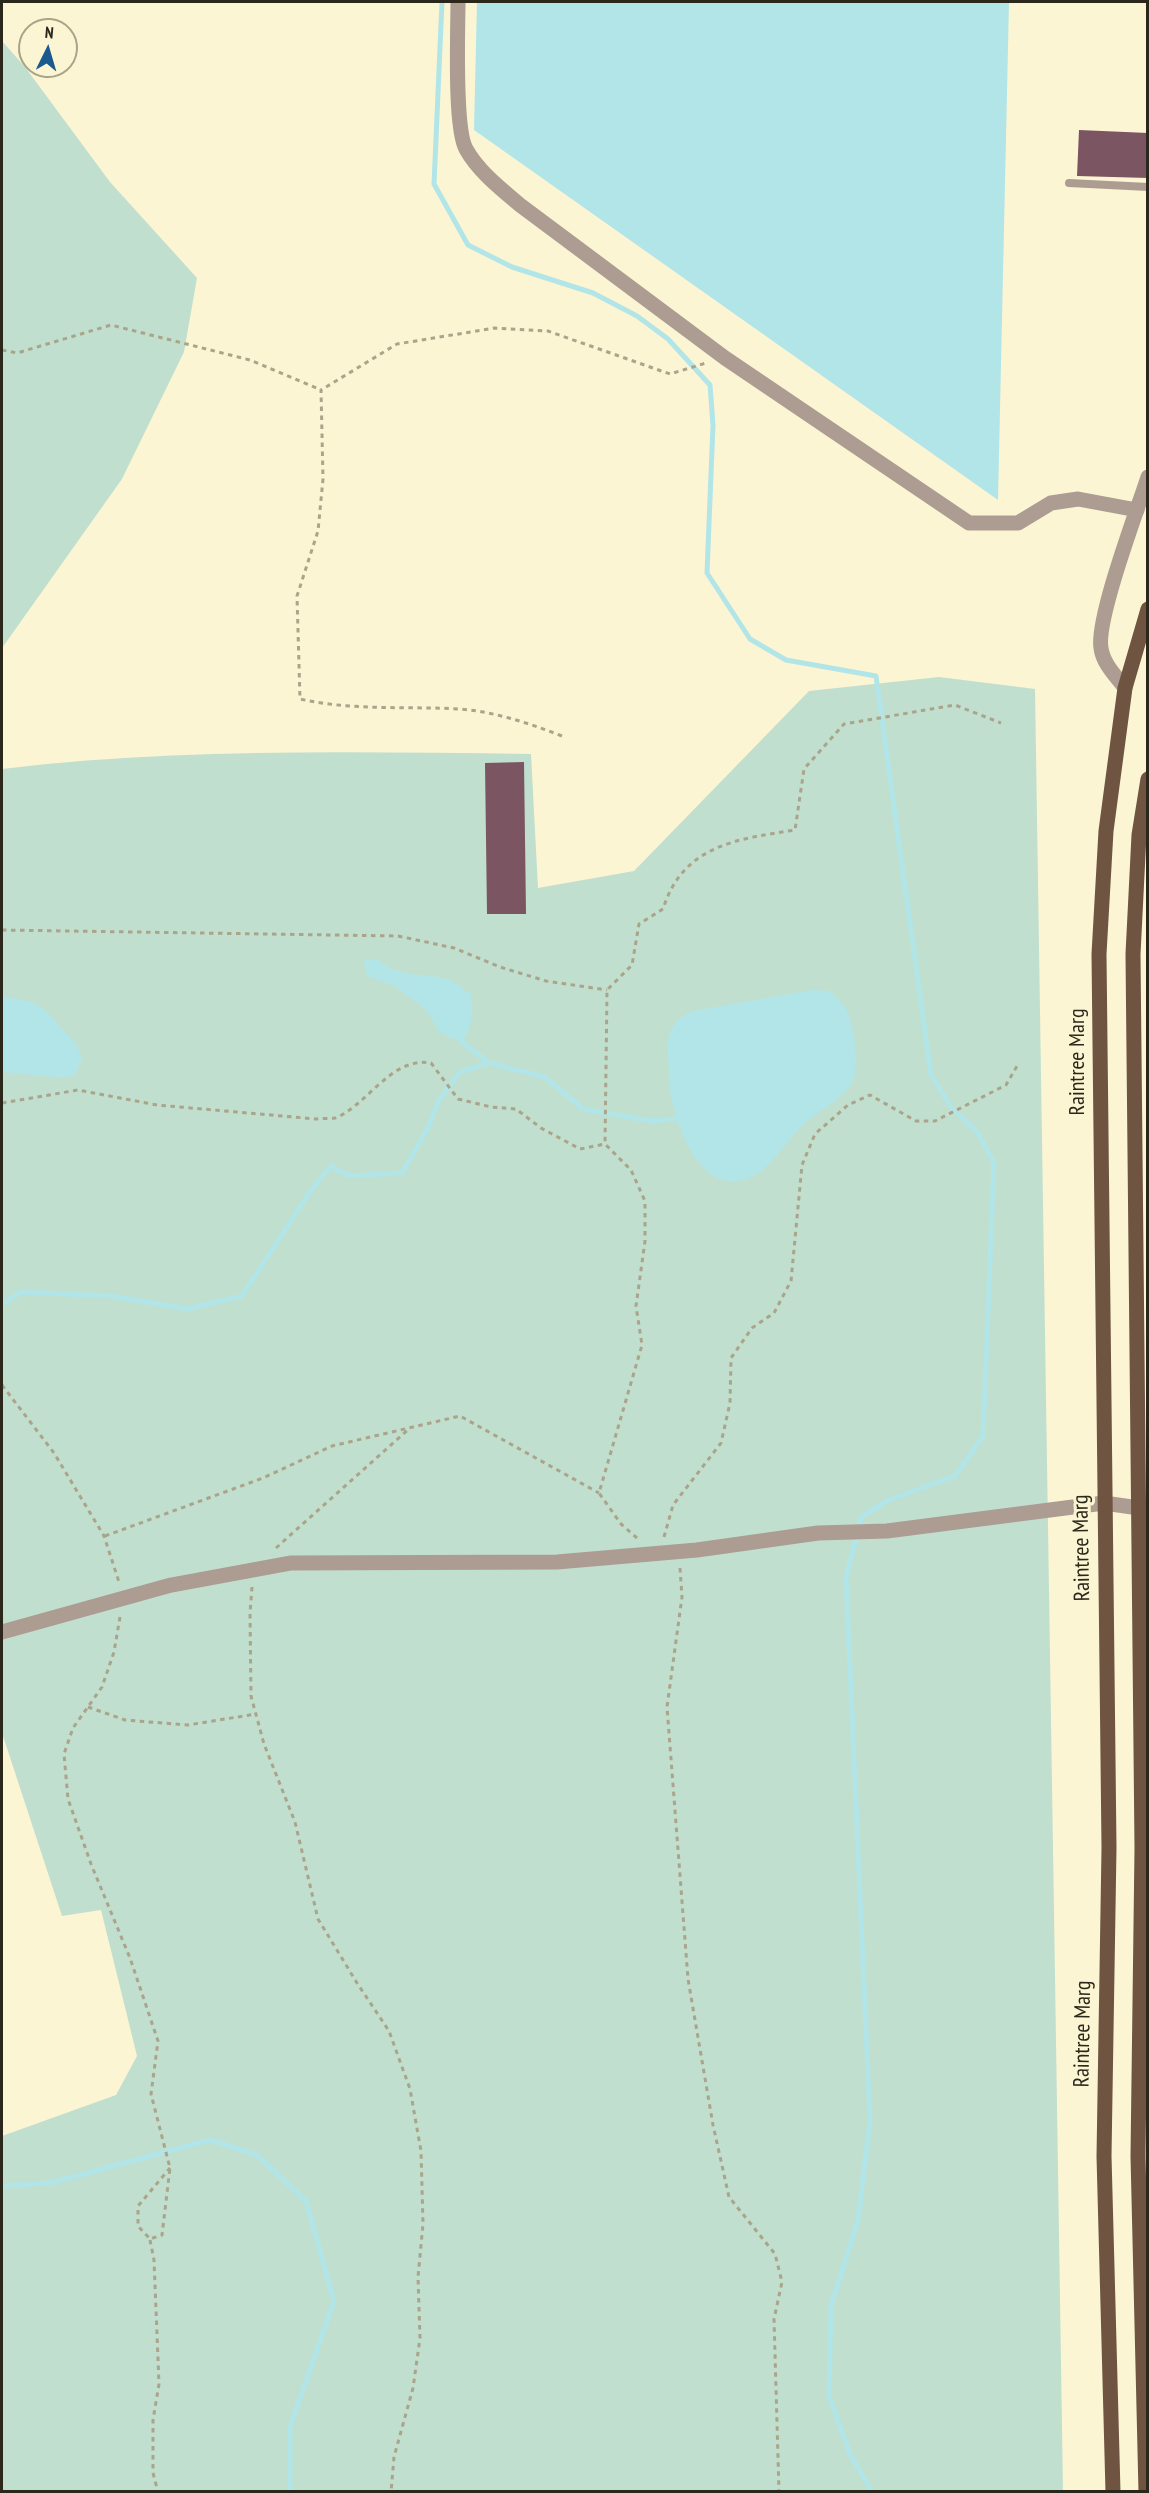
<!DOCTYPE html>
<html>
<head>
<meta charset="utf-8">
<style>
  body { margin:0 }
  #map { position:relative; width:1149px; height:2493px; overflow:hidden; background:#fcf5d3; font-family:"PT Sans Narrow",sans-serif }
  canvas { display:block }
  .frame { position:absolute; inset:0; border:3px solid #2b281b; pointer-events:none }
  .north { position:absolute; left:18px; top:18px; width:60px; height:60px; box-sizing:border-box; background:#fcf5d3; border:2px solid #a8a389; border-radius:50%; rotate:5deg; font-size:16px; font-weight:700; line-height:24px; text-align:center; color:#2b281b }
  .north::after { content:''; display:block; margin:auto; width:21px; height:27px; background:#1b598f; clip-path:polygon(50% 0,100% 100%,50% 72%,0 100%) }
</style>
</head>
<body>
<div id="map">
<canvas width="1149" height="2493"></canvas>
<div class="frame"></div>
<div class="north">N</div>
</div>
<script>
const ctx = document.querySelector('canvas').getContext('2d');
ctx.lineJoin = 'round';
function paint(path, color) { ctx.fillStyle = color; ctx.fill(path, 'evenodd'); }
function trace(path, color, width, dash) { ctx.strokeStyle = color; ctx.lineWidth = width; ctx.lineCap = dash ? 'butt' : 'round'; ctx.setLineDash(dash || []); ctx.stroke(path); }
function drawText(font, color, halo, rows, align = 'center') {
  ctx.font = font + ' "PT Sans Narrow",sans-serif'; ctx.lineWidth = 6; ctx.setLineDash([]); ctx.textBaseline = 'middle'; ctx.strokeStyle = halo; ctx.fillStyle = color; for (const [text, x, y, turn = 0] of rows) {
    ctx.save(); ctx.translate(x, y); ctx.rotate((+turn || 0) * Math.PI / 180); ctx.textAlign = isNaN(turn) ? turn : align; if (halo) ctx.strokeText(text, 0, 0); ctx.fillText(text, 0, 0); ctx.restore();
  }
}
const green = new Path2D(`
  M 2,41 L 25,67 L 110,182 L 197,278 L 184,352 L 122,479 L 2,648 Z
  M 939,677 L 1035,689 L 1063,2491 L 2,2491 L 2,2136 L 116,2095 L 137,2056 L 101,1910 L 62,1916 L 2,1733 L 2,769 C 177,748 354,752 531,754 L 538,888 L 634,871 L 809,691 Z`);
const water = new Path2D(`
  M 477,2 L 1009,2 L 998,500 L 474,130 Z
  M 377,959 C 401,980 420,971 446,979 C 454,981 463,989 471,994 C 473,1013 473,1026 462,1042 L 440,1033 L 426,1010 L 395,986 L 367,976 L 364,960 Z
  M 811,990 L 830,991 C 835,996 841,1001 845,1007 C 854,1021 860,1069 852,1083 C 839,1104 812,1113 797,1131 C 784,1145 773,1164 757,1174 C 701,1208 670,1117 669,1076 C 669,1046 660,1026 693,1011 Z
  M 2,997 C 37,1000 43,1006 65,1032 C 74,1042 78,1045 82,1059 L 75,1074 L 66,1078 L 2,1072 Z`);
const stream = new Path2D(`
  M 442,2 L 434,184 L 468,245 L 512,267 L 593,293 L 637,316 L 668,339 L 710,385 L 713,425 L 707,573 L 750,639 L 786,660 L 876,676 L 931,1075 L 951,1107 L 978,1133 L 994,1163 L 983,1436 L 955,1476 L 889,1500 L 862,1516 L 846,1577 L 870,2121 L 858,2220 L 831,2306 L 829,2396 L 850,2454 L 872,2492
  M 489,1063 L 545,1077 L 583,1109 L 651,1121 L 677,1119
  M 2,1304 L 21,1292 L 111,1296 L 187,1309 L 242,1296 L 309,1193 L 331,1166 L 349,1176 L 402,1173 L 428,1128 L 439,1100 L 460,1072 L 489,1063 L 462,1042
  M 2,2186 L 50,2183 L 210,2140 L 257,2155 L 306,2201 L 334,2301 L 290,2427 L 290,2492`);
const building = new Path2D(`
  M 1079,130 L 1148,133 L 1148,178 L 1077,176 Z
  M 524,762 L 526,914 L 487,914 L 485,763 Z`);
const path = new Path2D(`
  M 2,350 L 17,353 L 111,325 L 250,360 L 321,390
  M 562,736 C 528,723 496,712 460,709 C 406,706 353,711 300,699 L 297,596 L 318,531 L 323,479 L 321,390 L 397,344 L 495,328 L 548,331 L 670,374 L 706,363
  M 2,930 L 398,936 L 454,948 L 500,967 L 546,981 L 607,990
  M 2,1103 L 78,1090 L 157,1105 L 316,1119 C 321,1118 329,1119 335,1118 C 366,1107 391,1056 431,1063 L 458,1099 L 491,1107 L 516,1109 L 541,1128 L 580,1149 L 605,1144
  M 2,1385 L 54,1453 L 104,1536 L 119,1582
  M 105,1536 L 263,1478 L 332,1446 L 460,1416 L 599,1493
  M 664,1537 L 673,1505 L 721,1443 L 730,1403 L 731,1358 L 752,1328 L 774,1313 L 791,1281 L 802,1165 L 815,1134 L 848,1105 L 870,1095 L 916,1121 L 935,1121 L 1006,1085 L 1017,1066
  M 637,1538 L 621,1524 L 599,1493 L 642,1345 L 636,1306 L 645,1241 L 645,1201 L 631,1170 L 605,1144 L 607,990 L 632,965 L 639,924 L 663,909 C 683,845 737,839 795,830 L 804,769 L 844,724 L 955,705 L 1001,723
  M 276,1548 L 411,1427
  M 680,1568 L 682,1597 L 667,1707 L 688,1979 L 713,2125 L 729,2197 L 775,2254 L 782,2282 L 774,2319 L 779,2492
  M 252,1587 L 250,1613 L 251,1696 L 264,1744 L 295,1822 L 318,1919 L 357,1983 L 389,2031 L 410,2089 L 421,2151 L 423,2224 L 418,2277 L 420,2338 L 413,2388 L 394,2457 L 391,2492
  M 120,1617 L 114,1652 L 102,1687 L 73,1728 L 64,1754 L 68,1799 L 91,1864 L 130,1958 L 158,2041 L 151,2094 L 170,2168 L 162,2235 L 150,2239 L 138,2226 L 138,2206 L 170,2168
  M 88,1707 L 125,1720 L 188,1725 L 256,1714
  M 150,2240 L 154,2260 L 159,2384 L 153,2420 L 153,2473 L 158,2492`);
const service = new Path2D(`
  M 1069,183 L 1148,187`);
const minor = new Path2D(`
  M 1125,688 C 1116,676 1103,664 1101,648 C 1096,619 1137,511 1148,477
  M 2,1632 L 171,1585 L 290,1563 L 557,1562 L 697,1550 L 818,1533 L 887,1531 L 1104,1503 L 1139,1508`);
const tertiary = new Path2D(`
  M 458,2 C 458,30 454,128 466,149 C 478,171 501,189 520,205 L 725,358 L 969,523 L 1018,523 L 1051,503 L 1078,499 L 1137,510`);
const primary = new Path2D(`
  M 1113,2492 L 1104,2156 L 1109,1848 L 1099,954 L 1106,831 L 1125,688 L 1148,609
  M 1146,2492 L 1138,2156 L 1142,1848 L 1133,954 L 1139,835 L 1148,779`);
const streetNames = [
  ["Raintree Marg",1078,1062,-90],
  ["Raintree Marg",1082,1548,-91],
  ["Raintree Marg",1083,2034,-89]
];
paint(green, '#c1dfcf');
paint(water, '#b1e5e8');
trace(stream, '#b1e5e8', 5);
paint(building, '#7b5562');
trace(path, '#aaa48a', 3, [4.5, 4.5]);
trace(service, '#ac9c92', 8);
trace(minor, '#ac9c92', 15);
trace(tertiary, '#ac9c92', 15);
trace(primary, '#6f5442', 15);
drawText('22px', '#2b281b', '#fcf5d3', streetNames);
</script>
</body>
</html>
